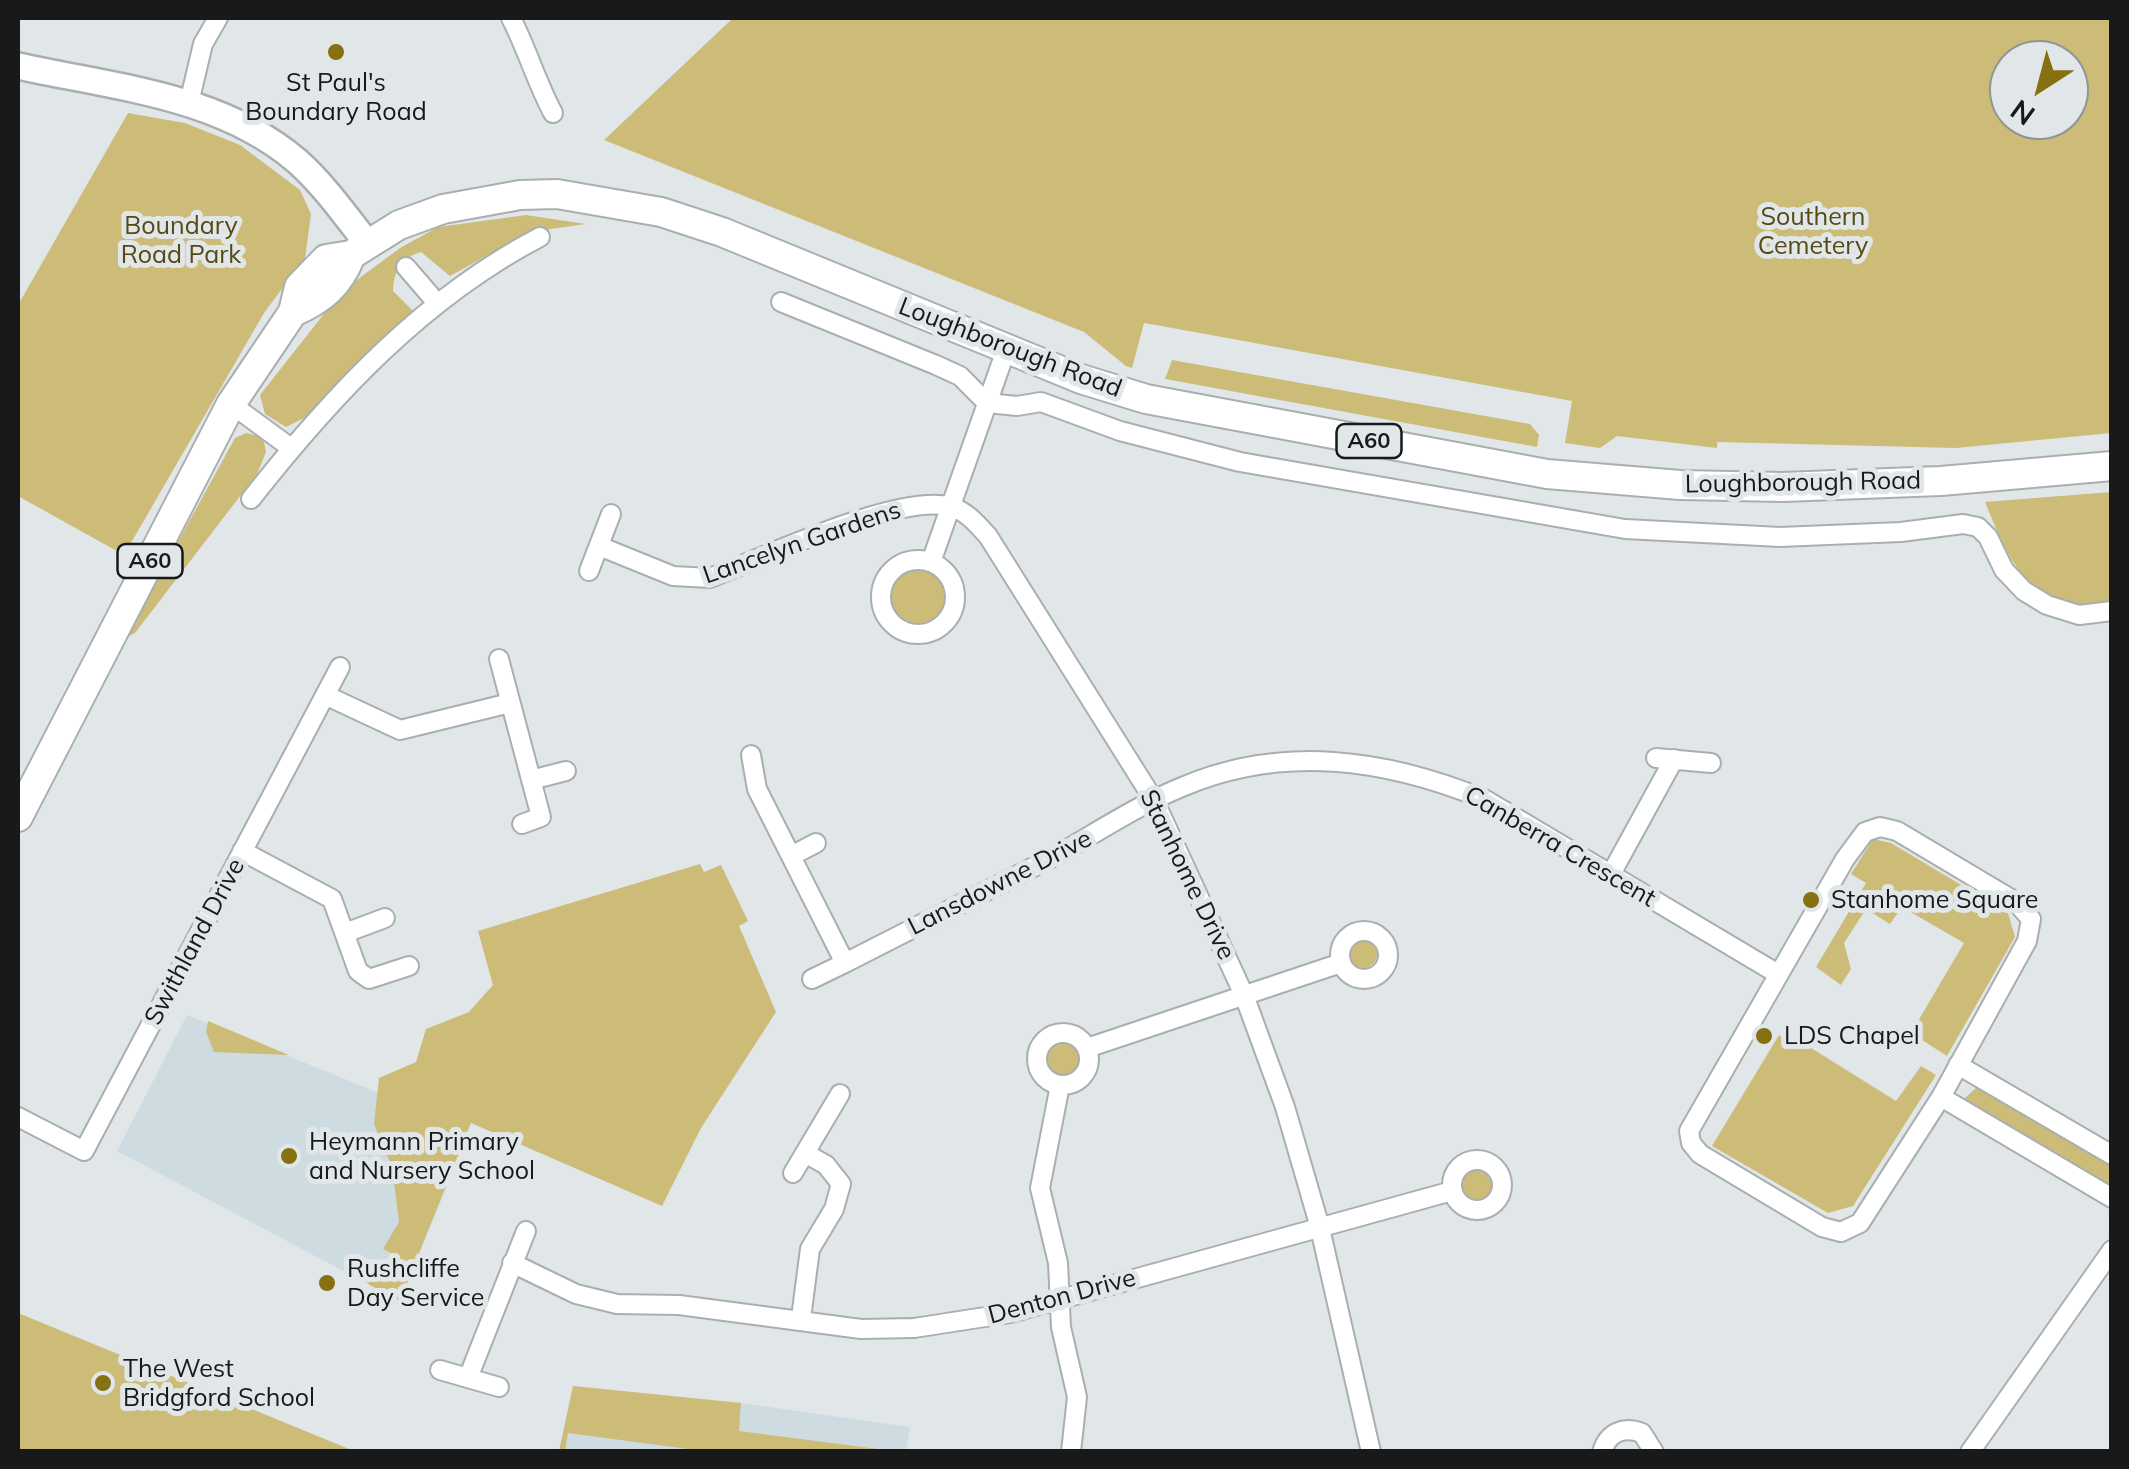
<!DOCTYPE html>
<html>
<head>
<meta charset="utf-8">
<style>
  body { margin:0 }
  #map { position:relative; width:2129px; height:1469px; overflow:hidden; background:#e1e7e9; font-family:Mulish,sans-serif }
  canvas { display:block }
  .frame { position:absolute; inset:0; border:20px solid #17191a; pointer-events:none }
  .north { position:absolute; left:1989px; top:40px; width:100px; height:100px; box-sizing:border-box; background:#e1e7e9; border:2px solid #909596; border-radius:50%; rotate:216deg; font-size:28px; font-weight:700; line-height:40px; text-align:center; color:#17191a }
  .north::after { content:''; display:block; margin:auto; width:35px; height:45px; background:#867112; clip-path:polygon(50% 0,100% 100%,50% 72%,0 100%) }
</style>
</head>
<body>
<div id="map">
<canvas width="2129" height="1469"></canvas>
<div class="frame"></div>
<div class="north">N</div>
</div>
<script>
const ctx = document.querySelector('canvas').getContext('2d');
ctx.lineJoin = 'round';
function paint(path, color) { ctx.fillStyle = color; ctx.fill(path, 'evenodd'); }
function trace(path, color, width, dash) { ctx.strokeStyle = color; ctx.lineWidth = width; ctx.lineCap = dash ? 'butt' : 'round'; ctx.setLineDash(dash || []); ctx.stroke(path); }
function drawText(font, color, halo, rows, align = 'center') {
  ctx.font = font + ' Mulish,sans-serif'; ctx.lineWidth = 10; ctx.setLineDash([]); ctx.textBaseline = 'middle'; ctx.strokeStyle = halo; ctx.fillStyle = color; for (const [text, x, y, turn = 0] of rows) {
    ctx.save(); ctx.translate(x, y); ctx.rotate((+turn || 0) * Math.PI / 180); ctx.textAlign = isNaN(turn) ? turn : align; if (halo) ctx.strokeText(text, 0, 0); ctx.fillText(text, 0, 0); ctx.restore();
  }
}
const built = new Path2D(`
  M 187,1015 L 377,1092 L 457,1162 L 400,1301 L 117,1151 Z
  M 573,1386 L 741,1403 L 910,1427 L 906,1451 L 559,1452 Z`);
const green = new Path2D(`
  M 733,18 L 2111,18 L 2111,433 L 1956,448 L 1717,442 L 1717,448 L 1617,436 L 1600,448 L 1565,443 L 1572,401 L 1156,325 L 1144,323 L 1132,368 L 1126,366 L 1084,332 L 604,140 ZM 2009,60 L 2069,60 L 2069,120 L 2009,120 Z
  M 128,113 L 185,123 L 240,145 L 300,190 L 311,214 L 305,258 L 264,313 L 124,555 L 18,496 L 18,305 Z
  M 526,215 L 586,224 L 530,232 L 450,276 L 421,252 C 401,258 394,271 393,291 L 413,311 L 306,417 L 286,427 L 265,414 L 260,395 L 342,291 L 400,248 L 438,227 Z
  M 1172,360 L 1530,424 L 1539,435 L 1537,447 L 1165,379 Z
  M 246,433 L 263,437 L 266,452 L 257,474 L 135,633 L 125,638 L 235,438 Z
  M 2111,492 L 2111,604 L 2107,606 C 2028,605 2012,569 1985,502 Z
  M889 596a29 29 0 1 1 58 0a29 29 0 1 1-58 0Z
  M 1873,839 L 1891,843 L 2008,913 L 2015,937 L 1947,1056 L 1911,1033 L 1964,943 L 1902,907 L 1890,924 L 1866,909 L 1844,943 L 1851,969 L 1841,985 L 1816,967 L 1866,883 L 1851,874 Z
  M 700,864 L 704,872 L 721,865 L 748,921 L 739,926 L 776,1012 L 701,1128 L 662,1206 L 471,1123 L 400,1301 L 368,1284 L 379,1265 L 384,1267 L 391,1253 L 383,1249 L 399,1222 L 392,1167 L 374,1124 L 379,1078 L 416,1062 L 426,1029 L 469,1012 L 493,985 L 478,931 Z
  M1349 954a14 14 0 1 1 28 0a14 14 0 1 1-28 0Z
  M 208,1021 L 289,1055 L 214,1052 L 206,1032 Z
  M 1779,1035 L 1794,1044 L 1800,1041 L 1896,1101 L 1921,1066 L 1936,1075 L 1853,1206 L 1828,1213 L 1712,1146 Z
  M1045 1059a17 17 0 1 1 34 0a17 17 0 1 1-34 0Z
  M 1977,1087 L 2111,1163 L 2111,1191 L 1967,1106 L 1964,1099 Z
  M1459 1185a17 17 0 1 1 34 0a17 17 0 1 1-34 0Z
  M 18,1313 L 23,1315 L 354,1451 L 18,1451 Z
  M 573,1386 L 741,1403 L 739,1431 L 893,1451 L 710,1452 L 568,1433 L 565,1451 L 559,1451 Z`);
const street = new Path2D(`
  M 511,18 C 527,49 536,81 553,113
  M 189,103 L 203,44 L 218,18
  M 406,267 L 437,303
  M 781,302 L 936,365 L 960,376 L 987,403 L 1017,406 L 1041,402 L 1120,431 L 1240,462 L 1625,529 L 1780,537 L 1901,532 L 1963,524 L 1978,527 L 1988,537 L 2004,570 L 2024,591 L 2047,605 L 2079,615 L 2112,611
  M 231,404 L 291,448
  M 251,499 C 332,396 423,298 540,237
  M 599,546 L 673,576 L 710,578 C 762,558 903,491 952,507 C 967,512 977,524 988,536 L 1155,802 L 1244,995 L 1285,1107 L 1319,1224 L 1371,1452
  M881 597a37 37 0 1 1 74 0a37 37 0 1 1-74 0Z
  M 931,562 L 1006,350
  M 589,571 L 611,514
  M 499,659 L 541,817 L 522,824
  M 325,695 L 400,730 L 510,703
  M 751,755 L 757,789 L 845,963 C 915,927 985,892 1055,856 C 1096,833 1138,805 1182,787 C 1283,744 1385,759 1484,799 L 1778,974
  M 1656,758 L 1711,763
  M 531,780 L 566,771
  M 1880,827 L 1897,831 L 2016,902 L 2031,919 L 2027,941 L 1941,1097 L 1860,1223 L 1841,1232 L 1822,1227 L 1700,1154 L 1691,1143 L 1689,1131 L 1845,859 L 1865,832 Z
  M 242,851 L 332,899 L 358,971 L 369,979 L 409,966
  M 791,856 L 816,843
  M 1611,874 L 1674,759
  M1340 955a24 24 0 1 1 48 0a24 24 0 1 1-48 0Z
  M 345,933 L 385,918
  M 812,979 L 845,963
  M1037 1059a26 26 0 1 1 52 0a26 26 0 1 1-52 0Z
  M 1087,1048 L 1341,963
  M 1958,1065 L 2112,1155
  M 1060,1085 L 1040,1188 L 1058,1263 L 1061,1327 L 1077,1397 L 1071,1452
  M 1941,1097 L 2112,1198
  M 18,1117 L 84,1151 L 340,667
  M1452 1185a25 25 0 1 1 50 0a25 25 0 1 1-50 0Z
  M 793,1173 L 840,1094
  M 512,1263 L 576,1294 L 617,1304 L 679,1305 L 861,1329 L 914,1328 L 1011,1313 L 1452,1191
  M 801,1318 L 810,1249 L 834,1209 L 841,1184 L 826,1165 L 805,1153
  M 440,1370 L 499,1387
  M 468,1378 L 526,1231
  M 1602,1452 C 1608,1432 1624,1426 1642,1433 L 1654,1452
  M 1970,1452 L 2112,1250`);
const secondary = new Path2D(`
  M 18,66 C 113,87 220,95 297,161 C 324,185 345,215 367,243`);
const primary = new Path2D(`
  M 293,312 C 322,300 340,284 351,255
  M 18,817 L 231,404 L 293,312 L 299,287 L 326,259 L 351,255 L 399,225 L 443,209 L 520,195 L 557,194 L 661,212 L 722,232 L 1081,379 L 1146,399 L 1547,474 L 1680,485 L 1783,487 L 1941,481 L 2112,466`);
const markers = [
  [336,52,10,"#867112"],
  [1811,900,10,"#867112"],
  [1764,1036,10,"#867112"],
  [289,1156,10,"#867112"],
  [327,1283,10,"#867112"],
  [103,1383,10,"#867112"]
];
const shields = [
  [1369,441,65],
  [150,561,65]
];
const shieldNames = [
  ["A60",1369,441],
  ["A60",150,561]
];
const poiNames = [
  ["St Paul's",336,83,"center"],
  ["Boundary Road",336,112,"center"],
  ["Stanhome Square",1831,900],
  ["LDS Chapel",1784,1036],
  ["Heymann Primary",309,1142],
  ["and Nursery School",309,1171],
  ["Rushcliffe",347,1269],
  ["Day Service",347,1298],
  ["The West",123,1369],
  ["Bridgford School",123,1398]
];
const parkNames = [
  ["Southern",1813,217],
  ["Cemetery",1813,246],
  ["Boundary",181,226],
  ["Road Park",181,255]
];
const streetNames = [
  ["Loughborough Road",1010,348,21],
  ["Loughborough Road",1803,483,-1],
  ["Lancelyn Gardens",802,543,-19],
  ["Canberra Crescent",1560,847,30],
  ["Stanhome Drive",1187,875,64],
  ["Lansdowne Drive",1000,883,-27],
  ["Swithland Drive",195,942,-62],
  ["Denton Drive",1062,1297,-15]
];
paint(built, '#cedce2');
paint(green, '#cdbb78');
trace(street, '#a9afb1', 22);
trace(secondary, '#a9afb1', 30);
trace(primary, '#a9afb1', 32);
trace(street, '#fff', 18);
trace(secondary, '#fff', 25);
trace(primary, '#fff', 28);
for (const [x, y, r, color] of markers) { const dot = new Path2D(); dot.arc(x, y, r, 0, 2 * Math.PI); ctx.fillStyle = color; ctx.fill(dot); trace(dot, '#e1e7e9', 4); }
for (const [x, y, w] of shields) { const box = new Path2D(); box.roundRect(x - w / 2, y - 17, w, 34, 8); ctx.fillStyle = '#e1e7e9'; ctx.fill(box); trace(box, '#17191a', 2.5); }
drawText('bold 22px', '#17191a', null, shieldNames);
drawText('25px', '#17191a', '#e1e7e9', poiNames, 'left');
drawText('25px', '#564912', '#e1e7e9', parkNames);
drawText('25px', '#17191a', '#e1e7e9', streetNames);
</script>
</body>
</html>
